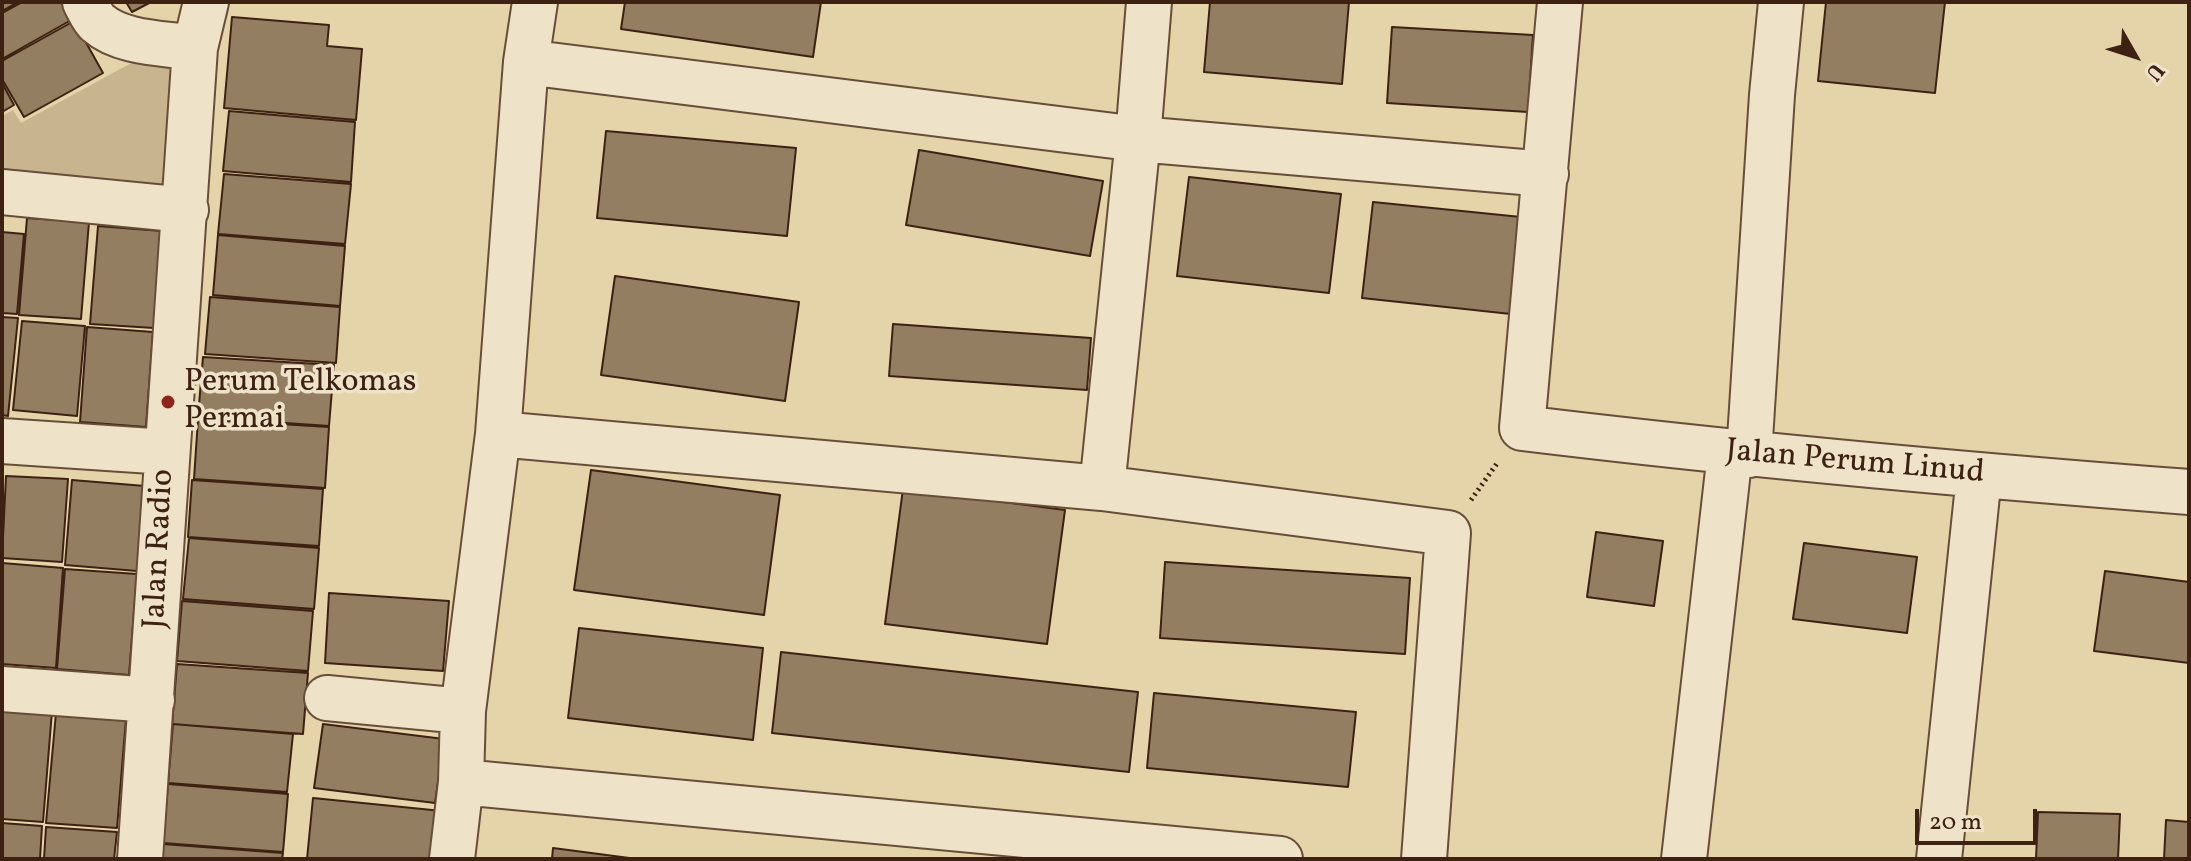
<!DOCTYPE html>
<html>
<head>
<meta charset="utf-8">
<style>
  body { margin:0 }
  #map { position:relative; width:2191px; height:861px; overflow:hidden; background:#e5d3aa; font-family:Vollkorn,serif }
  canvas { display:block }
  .frame { position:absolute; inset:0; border:4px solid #3d2112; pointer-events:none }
  .north { position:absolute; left:2095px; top:16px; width:80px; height:80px; -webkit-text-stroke:6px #eee2c8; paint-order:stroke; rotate:129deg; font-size:22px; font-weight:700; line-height:32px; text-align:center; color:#3d2112 }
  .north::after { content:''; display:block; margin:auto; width:28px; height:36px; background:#3d2112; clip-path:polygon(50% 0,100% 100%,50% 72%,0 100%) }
  .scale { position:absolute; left:1915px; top:809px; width:122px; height:36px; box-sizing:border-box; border:4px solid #3d2112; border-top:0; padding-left:10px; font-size:24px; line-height:28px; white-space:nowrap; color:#3d2112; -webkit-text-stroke:6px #eee2c8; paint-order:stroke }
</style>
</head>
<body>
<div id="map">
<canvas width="2191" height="861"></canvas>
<div class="frame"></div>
<div class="north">U</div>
<div class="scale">20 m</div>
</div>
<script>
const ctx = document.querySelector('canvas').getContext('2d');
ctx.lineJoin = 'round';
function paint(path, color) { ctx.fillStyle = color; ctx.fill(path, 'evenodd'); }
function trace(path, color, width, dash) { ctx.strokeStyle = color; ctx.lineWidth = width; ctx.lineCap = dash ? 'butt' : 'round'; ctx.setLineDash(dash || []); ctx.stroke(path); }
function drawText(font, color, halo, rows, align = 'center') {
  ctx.font = font + ' Vollkorn,serif'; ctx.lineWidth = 7; ctx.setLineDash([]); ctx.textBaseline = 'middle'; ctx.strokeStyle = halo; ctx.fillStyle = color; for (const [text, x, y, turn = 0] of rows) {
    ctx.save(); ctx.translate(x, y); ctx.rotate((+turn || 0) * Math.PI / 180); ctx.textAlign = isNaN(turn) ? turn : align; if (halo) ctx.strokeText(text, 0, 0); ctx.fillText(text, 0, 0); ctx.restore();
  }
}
const green = new Path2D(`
  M 135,61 L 175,66 L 167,189 L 2,174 L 2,116 L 13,110 L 21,123 Z`);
const building = new Path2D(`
  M 2,2 L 18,2 L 2,11 Z
  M 22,2 L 64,2 L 73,19 L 2,59 L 2,13 Z
  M 126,2 L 151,2 L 132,12 Z
  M 625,2 L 821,2 L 813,57 L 621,29 Z
  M 1210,2 L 1349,2 L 1342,84 L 1204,72 Z
  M 1826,2 L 1945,2 L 1935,93 L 1818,81 Z
  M 232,17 L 329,25 L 327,46 L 362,49 L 356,120 L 224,108 Z
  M 74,21 L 103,73 L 24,117 L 2,79 L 2,61 Z
  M 1392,27 L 1533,35 L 1528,112 L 1387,103 Z
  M 2,83 L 14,105 L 2,112 Z
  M 229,111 L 355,122 L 351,182 L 223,171 Z
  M 606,131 L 796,148 L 787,236 L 597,218 Z
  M 919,150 L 1103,181 L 1090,256 L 906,225 Z
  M 224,174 L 351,184 L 345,244 L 218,234 Z
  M 1189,177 L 1341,194 L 1329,293 L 1177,276 Z
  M 1373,202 L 1521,217 L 1511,314 L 1362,298 Z
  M 27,218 L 89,222 L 81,319 L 19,315 Z
  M 98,226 L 162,231 L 154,328 L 90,324 Z
  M 2,232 L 24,234 L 17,314 L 2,313 Z
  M 218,235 L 345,246 L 340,306 L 213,295 Z
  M 615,276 L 799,302 L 785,401 L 601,375 Z
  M 210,297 L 340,307 L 336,363 L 205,354 Z
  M 2,317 L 18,318 L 8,416 L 2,415 Z
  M 22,321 L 85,326 L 77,416 L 13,410 Z
  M 893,324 L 1091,338 L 1087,390 L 889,376 Z
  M 87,327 L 153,332 L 146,427 L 80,422 Z
  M 203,357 L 334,365 L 329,426 L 198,417 Z
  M 198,419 L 329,427 L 325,488 L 194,479 Z
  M 591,470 L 780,495 L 764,615 L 574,590 Z
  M 6,476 L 68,479 L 62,562 L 2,558 Z
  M 72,480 L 145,486 L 137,571 L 65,565 Z
  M 192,480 L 323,489 L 319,546 L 188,537 Z
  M 903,489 L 1065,510 L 1047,644 L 885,624 Z
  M 1596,532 L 1663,541 L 1654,606 L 1587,597 Z
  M 189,538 L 319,548 L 314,609 L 183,599 Z
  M 1804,543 L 1917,557 L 1907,633 L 1793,619 Z
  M 1165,562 L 1410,578 L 1405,654 L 1160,638 Z
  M 2,563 L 63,568 L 56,668 L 2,664 Z
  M 65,569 L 137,574 L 129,675 L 57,669 Z
  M 2105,571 L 2189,582 L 2189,663 L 2094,651 Z
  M 329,593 L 449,601 L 443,671 L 325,663 Z
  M 182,601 L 313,611 L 308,671 L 177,661 Z
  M 579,628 L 763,648 L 753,740 L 568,718 Z
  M 781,652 L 1138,692 L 1129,772 L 772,733 Z
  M 177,664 L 308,673 L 303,734 L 172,724 Z
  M 1154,693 L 1356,712 L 1348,787 L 1147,768 Z
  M 2,707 L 52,711 L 43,822 L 2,819 Z
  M 56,713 L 126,719 L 117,828 L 46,823 Z
  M 173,724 L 293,734 L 287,792 L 168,783 Z
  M 323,724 L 444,739 L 435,803 L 314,788 Z
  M 168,784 L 288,794 L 283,852 L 163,843 Z
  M 313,798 L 442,811 L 437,859 L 307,859 Z
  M 2038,812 L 2120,814 L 2118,859 L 2036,859 Z
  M 2166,820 L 2189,822 L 2189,859 L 2164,859 Z
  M 2,823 L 42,826 L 40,859 L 2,859 Z
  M 46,827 L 117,832 L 114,859 L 44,859 Z
  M 163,844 L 283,853 L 282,859 L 162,859 Z
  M 553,848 L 637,859 L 552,859 Z`);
const path = new Path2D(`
  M 1471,500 L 1498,462`);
const minor = new Path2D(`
  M 85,2 C 89,9 92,18 98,23 C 122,44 165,43 195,48
  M 1560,2 L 1522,428 C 1744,455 1966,475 2189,492
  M 526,62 L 1138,139 L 1546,174
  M 2,192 L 186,210
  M 498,434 L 1102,488 L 1448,533 L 1424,859
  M 2,441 L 167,452
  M 1749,455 L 1772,95 L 1781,2
  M 1102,488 L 1138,139 L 1149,2
  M 2,689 L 152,700
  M 327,698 L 463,711
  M 461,782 L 1280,859
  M 140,859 L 195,48 L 206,2
  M 452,859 L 461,782 L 463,711 L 498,434 L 526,62 L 535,2
  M 1684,859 L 1730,453
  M 1939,859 L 1979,476`);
const markers = [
  [168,402,8,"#8f2418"]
];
const poiNames = [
  ["Perum Telkomas",184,384],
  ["Permai",184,421]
];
const streetNames = [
  ["Jalan Perum Linud",1855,464,5],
  ["Jalan Radio",161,549,-87]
];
paint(green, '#c8b590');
paint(building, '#947e61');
trace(building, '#3d2112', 2);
trace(minor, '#674e38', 48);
trace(path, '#3d2112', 5, [2, 4]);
trace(minor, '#eee2c8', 44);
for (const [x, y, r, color] of markers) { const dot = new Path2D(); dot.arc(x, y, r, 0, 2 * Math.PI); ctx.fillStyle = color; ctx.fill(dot); trace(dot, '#eee2c8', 3); }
drawText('32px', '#3d2112', '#eee2c8', poiNames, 'left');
drawText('32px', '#3d2112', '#eee2c8', streetNames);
</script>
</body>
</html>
